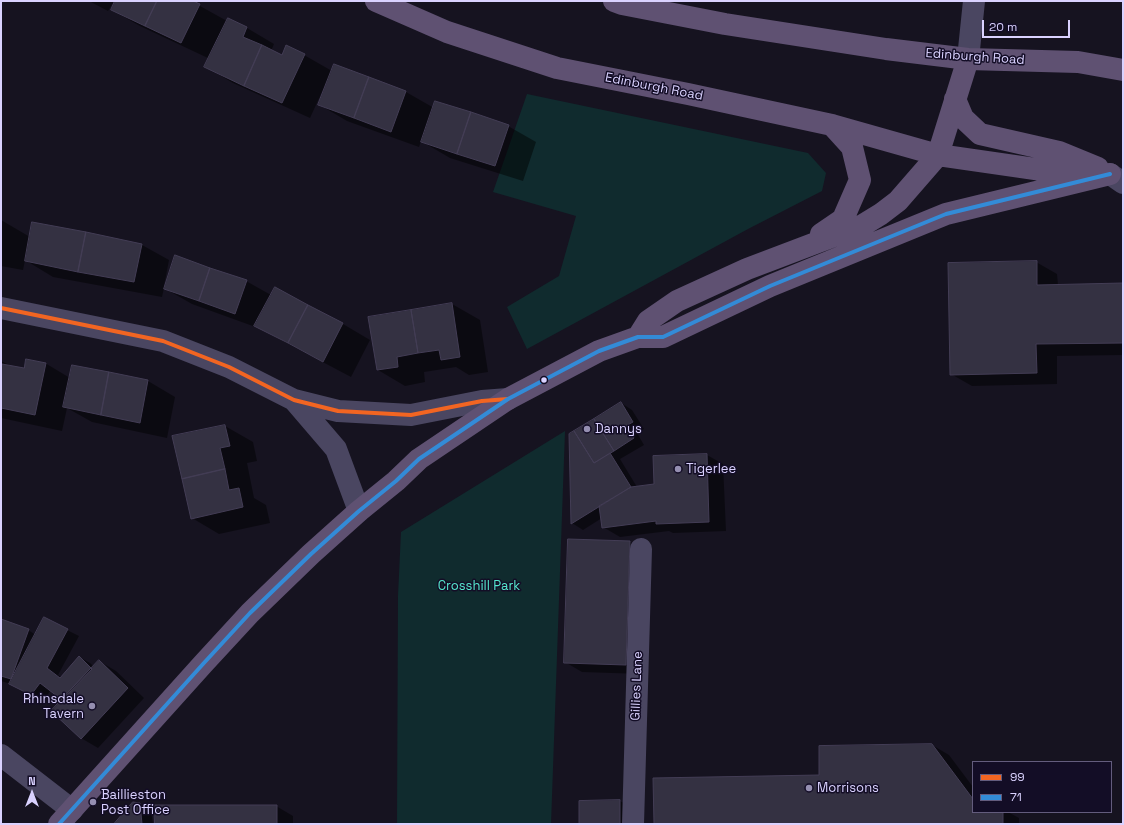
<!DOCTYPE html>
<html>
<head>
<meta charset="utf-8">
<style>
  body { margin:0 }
  #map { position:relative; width:1124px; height:825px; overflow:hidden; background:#161320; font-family:"Space Grotesk",sans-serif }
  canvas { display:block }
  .frame { position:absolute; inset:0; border:2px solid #dad2ff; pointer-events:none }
  .legend { position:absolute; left:972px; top:761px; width:140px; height:52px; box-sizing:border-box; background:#130d26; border:1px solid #635c7d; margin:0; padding:5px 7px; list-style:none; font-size:12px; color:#dad2ff }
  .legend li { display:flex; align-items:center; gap:8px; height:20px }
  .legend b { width:20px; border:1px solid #635c7d }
  .north { position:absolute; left:12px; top:773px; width:40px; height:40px; -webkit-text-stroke:3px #130d26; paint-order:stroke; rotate:0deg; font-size:11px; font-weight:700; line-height:16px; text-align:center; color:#dad2ff }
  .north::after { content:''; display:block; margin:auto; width:14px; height:18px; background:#dad2ff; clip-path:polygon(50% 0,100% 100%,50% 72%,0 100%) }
  .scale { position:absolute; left:982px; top:20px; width:88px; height:18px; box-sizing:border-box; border:2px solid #dad2ff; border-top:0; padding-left:5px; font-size:12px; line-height:14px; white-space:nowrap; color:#dad2ff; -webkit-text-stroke:3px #130d26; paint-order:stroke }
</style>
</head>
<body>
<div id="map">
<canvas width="1124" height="825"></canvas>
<div class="frame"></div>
<ul class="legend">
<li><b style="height:5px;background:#f26522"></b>99</li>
<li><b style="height:5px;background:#338bd7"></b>71</li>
</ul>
<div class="north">N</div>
<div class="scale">20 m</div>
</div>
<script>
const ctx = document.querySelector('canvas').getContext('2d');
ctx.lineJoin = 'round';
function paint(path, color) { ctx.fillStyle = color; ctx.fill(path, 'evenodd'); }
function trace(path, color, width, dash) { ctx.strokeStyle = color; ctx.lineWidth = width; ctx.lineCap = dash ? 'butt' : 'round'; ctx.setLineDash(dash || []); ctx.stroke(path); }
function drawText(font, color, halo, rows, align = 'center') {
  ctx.font = font + ' "Space Grotesk",sans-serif'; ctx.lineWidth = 3; ctx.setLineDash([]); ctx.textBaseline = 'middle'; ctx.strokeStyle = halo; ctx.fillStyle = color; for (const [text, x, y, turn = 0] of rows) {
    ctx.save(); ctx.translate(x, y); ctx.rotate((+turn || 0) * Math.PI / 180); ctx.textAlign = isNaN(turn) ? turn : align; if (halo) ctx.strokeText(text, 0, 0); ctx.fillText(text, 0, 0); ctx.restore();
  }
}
const green = new Path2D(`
  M 527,94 L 808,153 L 826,173 L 822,191 L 748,229 L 527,349 L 507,307 L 559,276 L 576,216 L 493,192 Z
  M 565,431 L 551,824 L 397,824 L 398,596 L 401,532 Z`);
const shadow = new Path2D(`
  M 89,1 L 114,1 L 108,11 Z
  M 116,1 L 191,1 L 227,21 L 228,19 L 247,28 L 274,44 L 271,51 L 283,56 L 304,55 L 332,71 L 334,65 L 406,92 L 434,108 L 508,126 L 536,142 L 523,181 L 450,158 L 421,141 L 419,147 L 347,121 L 320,105 L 328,83 L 326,83 L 310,118 L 233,83 L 206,67 L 210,59 L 140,26 L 112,10 Z
  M 1,220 L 30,237 L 142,245 L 169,260 L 164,286 L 246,281 L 271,295 L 275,289 L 343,324 L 370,340 L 351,377 L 283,341 L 261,329 L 192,304 L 164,288 L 162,297 L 53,277 L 25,260 L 23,270 L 1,266 Z
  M 1036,262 L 1057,274 L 1058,285 L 1123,284 L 1123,355 L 1057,356 L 1057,384 L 972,386 L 951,374 Z
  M 452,304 L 480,320 L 488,372 L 469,375 L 456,367 L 424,372 L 425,382 L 405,386 L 378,370 L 369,317 Z
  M 1,361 L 11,366 L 24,370 L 45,363 L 70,378 L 73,366 L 148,381 L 175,397 L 167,438 L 92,422 L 67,408 L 62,431 L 1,418 Z
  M 621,403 L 632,410 L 644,429 L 637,433 L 644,445 L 620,459 L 637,487 L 655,485 L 707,455 L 723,464 L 726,531 L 673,533 L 669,531 L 620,537 L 603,527 L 602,518 L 583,530 L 572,523 Z
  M 225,426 L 253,442 L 257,461 L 247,463 L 254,498 L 266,505 L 270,523 L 219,534 L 192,518 Z
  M 569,540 L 630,542 L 647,552 L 642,674 L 582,672 L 565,662 Z
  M 1,620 L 28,630 L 36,635 L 67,630 L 79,636 L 58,675 L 61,677 L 79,657 L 90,663 L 94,667 L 99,661 L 116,671 L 144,698 L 98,748 L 81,738 L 64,700 L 51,690 L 43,701 L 14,685 L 1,681 Z
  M 932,745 L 949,755 L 973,787 L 973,812 L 1008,812 L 1019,818 L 1019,824 L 655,824 L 820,776 Z
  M 620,801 L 631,807 L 631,824 L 580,824 Z
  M 140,804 L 151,811 L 153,824 L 115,824 Z
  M 276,806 L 293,816 L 293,824 L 156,824 Z`);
const building = new Path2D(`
  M 115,1 L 157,1 L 145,26 L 111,10 Z
  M 157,1 L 193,1 L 200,4 L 181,43 L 145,26 Z
  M 228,18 L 247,27 L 243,37 L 262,45 L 244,86 L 204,67 Z
  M 262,45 L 282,55 L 286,45 L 305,54 L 282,103 L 244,86 Z
  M 334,64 L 369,77 L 354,118 L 318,105 Z
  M 369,77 L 406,91 L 391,132 L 354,118 Z
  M 435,101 L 471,112 L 457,154 L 421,142 Z
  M 471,112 L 509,125 L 495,166 L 457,154 Z
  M 32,222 L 86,232 L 78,272 L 25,261 Z
  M 86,232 L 142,244 L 134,282 L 78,272 Z
  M 175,255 L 210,268 L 199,301 L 164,289 Z
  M 1037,261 L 1037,285 L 1123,283 L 1123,343 L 1036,344 L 1037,373 L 950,375 L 948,263 Z
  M 210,268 L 247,280 L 235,314 L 199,301 Z
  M 275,287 L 308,305 L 288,343 L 254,326 Z
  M 452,303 L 460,357 L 441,360 L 439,350 L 418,353 L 411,310 Z
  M 308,305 L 343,323 L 323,362 L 288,343 Z
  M 411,310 L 418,353 L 397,357 L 398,367 L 377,370 L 368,317 Z
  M 26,359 L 46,363 L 35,415 L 1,408 L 1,370 L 2,364 L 24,368 Z
  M 72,365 L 109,372 L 101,415 L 63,407 Z
  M 109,372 L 148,380 L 140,423 L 101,415 Z
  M 621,402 L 633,422 L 626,426 L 634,438 L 614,451 L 594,419 Z
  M 594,419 L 614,451 L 594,463 L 574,431 Z
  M 225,425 L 230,446 L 220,448 L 225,469 L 182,479 L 172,436 Z
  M 574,431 L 594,463 L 610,453 L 631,487 L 571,524 L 569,434 Z
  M 707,454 L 709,522 L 656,524 L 656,521 L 602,528 L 599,506 L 631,487 L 654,484 L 653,456 Z
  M 225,469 L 229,490 L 239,488 L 243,507 L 191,519 L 182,479 Z
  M 568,539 L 630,541 L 626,665 L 564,663 Z
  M 44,617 L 68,629 L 47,668 L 60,678 L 79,656 L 92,669 L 62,700 L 40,683 L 31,695 L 9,684 Z
  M 1,619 L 29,629 L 11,679 L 1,676 Z
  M 99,660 L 128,688 L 81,739 L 51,711 Z
  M 932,744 L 973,799 L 973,812 L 1003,812 L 1003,824 L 654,824 L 653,778 L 819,775 L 819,746 Z
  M 620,800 L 620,824 L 579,824 L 579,801 Z
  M 133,802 L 140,803 L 142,824 L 114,824 Z
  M 154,805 L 277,805 L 277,824 L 155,824 Z`);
const minor = new Path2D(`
  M 968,59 L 974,1
  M 1110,174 L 1123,183
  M 1,308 L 163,341 L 229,367 L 294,400 L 338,411 L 411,415 L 482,401 L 508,399
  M 294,400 L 336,449 L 359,511
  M 1,755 L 72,810
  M 633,824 L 641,549`);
const primary = new Path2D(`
  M 376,1 L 447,32 L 557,68 L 688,94 L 832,125 L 938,155 L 1049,171 L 1086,172
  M 614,1 L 622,4 L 725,24 L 886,49 L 968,59 L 1078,62 L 1123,70
  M 955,99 L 963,118 L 980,134 L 1059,152 L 1098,168
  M 821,234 L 843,219 L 860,180 L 852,147 L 832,125
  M 638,337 L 648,321 L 677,301 L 747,269 L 863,225 L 881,214 L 898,201 L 938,155 L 968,59
  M 59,824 L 203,664 L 250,613 L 311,554 L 359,511 L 396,481 L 419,459 L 508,399 L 599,351 L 638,337 L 663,337 L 770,286 L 946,214 L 1110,174`);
const bus1 = new Path2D(`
  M 1,308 L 163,341 L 229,367 L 294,400 L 338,411 L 411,415 L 482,401 L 508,399`);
const bus2 = new Path2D(`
  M 59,824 L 203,664 L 250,613 L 311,554 L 359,511 L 396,481 L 419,459 L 508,399 L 599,351 L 638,337 L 663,337 L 770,286 L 946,214 L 1110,174`);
const markers = [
  [544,380,3.5,"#dad2ff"],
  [587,429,4,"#958fb1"],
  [678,469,4,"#958fb1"],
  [92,706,4,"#958fb1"],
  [809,788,4,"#958fb1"],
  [93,802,4,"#958fb1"]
];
const streetNames = [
  ["Edinburgh Road",975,57,4],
  ["Edinburgh Road",654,87,11],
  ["Gillies Lane",637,686,-88]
];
const poiNames = [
  ["Dannys",595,429],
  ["Tigerlee",686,469],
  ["Rhinsdale",84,699,"right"],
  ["Tavern",84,714,"right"],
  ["Morrisons",817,788],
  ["Baillieston",101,795],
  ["Post Office",101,810]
];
const parkNames = [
  ["Crosshill Park",479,586]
];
paint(green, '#102b2e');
paint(shadow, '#0007');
paint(building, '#343142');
trace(building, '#433d55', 1);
trace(minor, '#4a4661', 22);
trace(primary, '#5f5172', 22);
trace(bus1, '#f26522', 4);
trace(bus2, '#338bd7', 4);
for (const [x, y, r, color] of markers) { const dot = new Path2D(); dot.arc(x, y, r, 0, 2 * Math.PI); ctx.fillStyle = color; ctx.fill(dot); trace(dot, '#130d26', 1.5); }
drawText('13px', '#dad2ff', '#130d26', streetNames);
drawText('13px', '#dad2ff', '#130d26', poiNames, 'left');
drawText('13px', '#55e8ce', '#130d26', parkNames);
</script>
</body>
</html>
